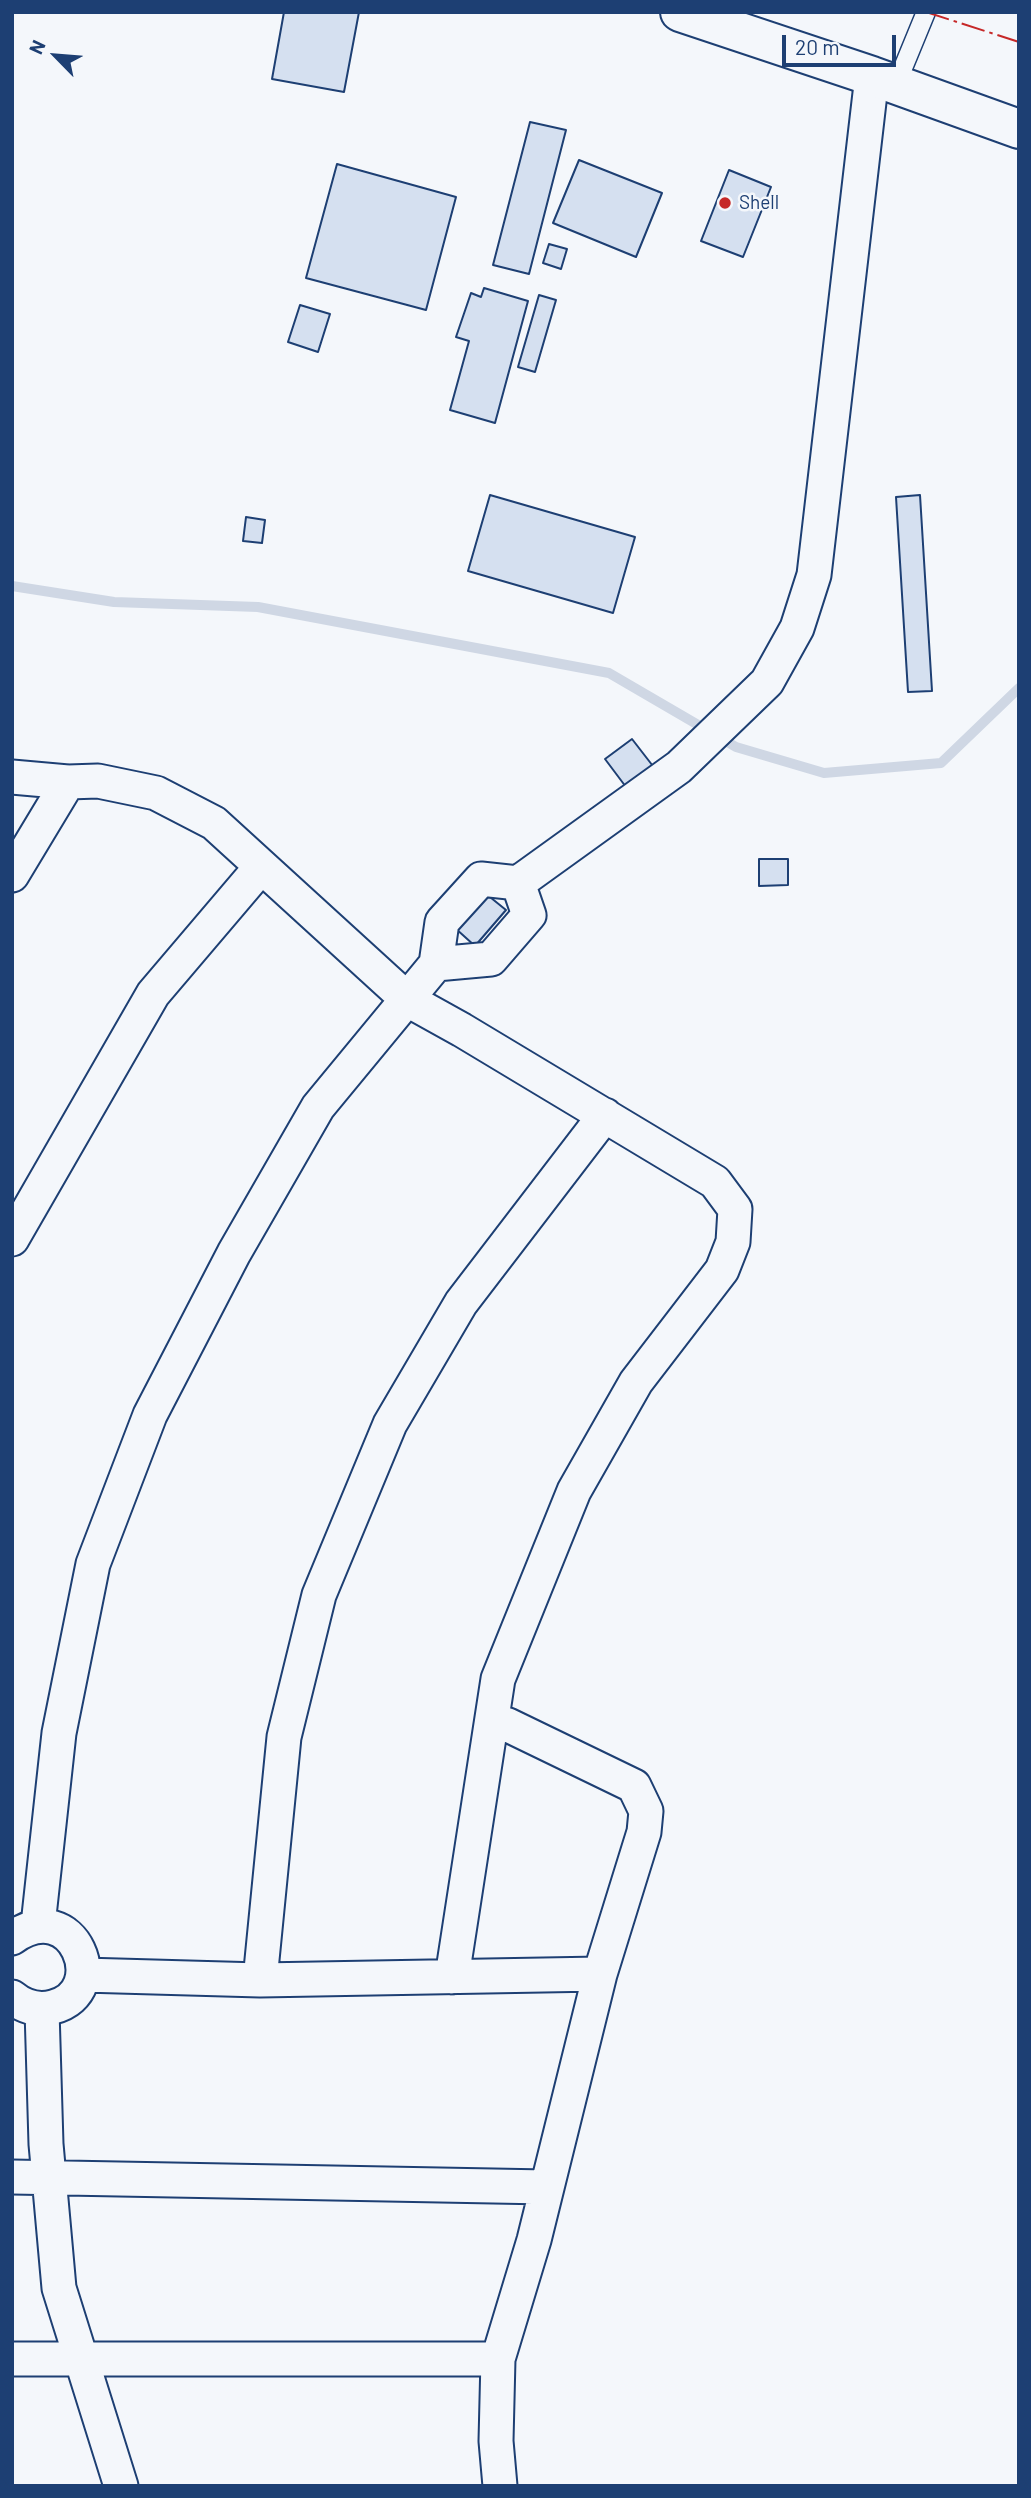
<!DOCTYPE html>
<html>
<head>
<meta charset="utf-8">
<style>
  body { margin:0 }
  #map { position:relative; width:1031px; height:2498px; overflow:hidden; background:#f4f7fb; font-family:Barlow,sans-serif }
  canvas { display:block }
  .frame { position:absolute; inset:0; border:14px solid #1d3f73; pointer-events:none }
  .north { position:absolute; left:21px; top:21px; width:70px; height:70px; -webkit-text-stroke:5px #f4f7fb; paint-order:stroke; rotate:295deg; font-size:19px; font-weight:700; line-height:28px; text-align:center; color:#1d3f73 }
  .north::after { content:''; display:block; margin:auto; width:24px; height:32px; background:#1d3f73; clip-path:polygon(50% 0,100% 100%,50% 72%,0 100%) }
  .scale { position:absolute; left:782px; top:35px; width:114px; height:32px; box-sizing:border-box; border:4px solid #1d3f73; border-top:0; padding-left:9px; font-size:21px; line-height:24px; white-space:nowrap; color:#1d3f73; -webkit-text-stroke:5px #f4f7fb; paint-order:stroke }
</style>
</head>
<body>
<div id="map">
<canvas width="1031" height="2498"></canvas>
<div class="frame"></div>
<div class="north">N</div>
<div class="scale">20 m</div>
</div>
<script>
const ctx = document.querySelector('canvas').getContext('2d');
ctx.lineJoin = 'round';
function trace(path, color, width, dash) { ctx.strokeStyle = color; ctx.lineWidth = width; ctx.lineCap = dash ? 'butt' : 'round'; ctx.setLineDash(dash || []); ctx.stroke(path); }
function paint(path, color) { ctx.fillStyle = color; ctx.fill(path, 'evenodd'); }
function drawText(font, color, halo, rows, align = 'center') {
  ctx.font = font + ' Barlow,sans-serif'; ctx.lineWidth = 5; ctx.setLineDash([]); ctx.textBaseline = 'middle'; ctx.strokeStyle = halo; ctx.fillStyle = color; for (const [text, x, y, turn = 0] of rows) {
    ctx.save(); ctx.translate(x, y); ctx.rotate((+turn || 0) * Math.PI / 180); ctx.textAlign = isNaN(turn) ? turn : align; if (halo) ctx.strokeText(text, 0, 0); ctx.fillText(text, 0, 0); ctx.restore();
  }
}
const stream = new Path2D(`
  M 12,586 L 114,602 L 258,607 L 609,673 L 736,747 L 824,773 L 941,763 L 1019,688`);
const building = new Path2D(`
  M 284,12 L 359,12 L 344,92 L 272,79 Z
  M 530,122 L 566,130 L 529,274 L 493,265 Z
  M 579,160 L 662,193 L 636,257 L 553,223 Z
  M 337,164 L 456,197 L 426,310 L 306,278 Z
  M 729,170 L 771,187 L 743,257 L 701,241 Z
  M 549,244 L 567,249 L 561,269 L 543,263 Z
  M 484,288 L 528,301 L 495,423 L 450,410 L 469,341 L 456,337 L 471,293 L 481,297 Z
  M 539,295 L 556,300 L 535,372 L 518,367 Z
  M 300,305 L 330,314 L 318,352 L 288,342 Z
  M 490,495 L 635,537 L 613,613 L 468,571 Z
  M 920,495 L 932,691 L 908,692 L 896,497 Z
  M 246,517 L 265,520 L 262,543 L 243,541 Z
  M 632,739 L 656,770 L 629,791 L 605,759 Z
  M 759,859 L 788,859 L 788,885 L 759,886 Z
  M 485,893 L 506,910 L 475,946 L 455,928 Z`);
const lane = new Path2D(`
  M 896,85 L 926,12`);
const street = new Path2D(`
  M 12,777 L 68,782 L 98,781 L 156,793 L 214,823 L 408,1000 L 462,1030 L 715,1182 L 735,1209 L 733,1242 L 722,1270 L 636,1382 L 574,1491 L 498,1679 L 452,1977
  M 12,875 L 68,782
  M 436,964 L 491,959 L 529,915 L 518,883
  M 12,1239 L 153,994 L 261,867
  M 492,1720 L 508,1725 L 634,1786 L 646,1811 L 644,1832 L 600,1974 L 534,2240 L 498,2359 L 496,2441 L 500,2486
  M 38,1925 L 59,1733 L 93,1564 L 150,1415 L 234,1253 L 318,1107 L 436,964 L 442,922 L 481,879 L 518,883 L 679,767 L 767,682 L 797,628 L 814,575 L 872,76
  M 12,1938 C 74,1893 113,1992 53,2007 C 37,2011 24,2007 12,1997
  M 83,1975 L 260,1980 L 600,1974
  M 260,1980 L 284,1737 L 319,1595 L 390,1424 L 461,1303 L 605,1115
  M 42,2010 L 46,2144 L 59,2288 L 121,2486
  M 12,2177 L 547,2187
  M 12,2359 L 498,2359`);
const primary = new Path2D(`
  M 680,12 L 872,76 L 1019,129`);
const power = new Path2D(`
  M 926,12 L 1019,42`);
const markers = [
  [725,203,7,"#c62828"]
];
const poiNames = [
  ["Shell",739,203]
];
trace(stream, '#cfd7e4', 10);
paint(building, '#d5e0f0');
trace(building, '#1d3f73', 2);
trace(lane, '#1d3f73', 21);
trace(street, '#1d3f73', 37);
trace(primary, '#1d3f73', 42);
trace(lane, '#f4f7fb', 18);
trace(street, '#f4f7fb', 33);
trace(primary, '#f4f7fb', 38);
trace(power, '#c62828', 2, [24, 5, 3.5, 5]);
for (const [x, y, r, color] of markers) { const dot = new Path2D(); dot.arc(x, y, r, 0, 2 * Math.PI); ctx.fillStyle = color; ctx.fill(dot); trace(dot, '#f4f7fb', 2.5); }
drawText('19px', '#1d3f73', '#f4f7fb', poiNames, 'left');
</script>
</body>
</html>
